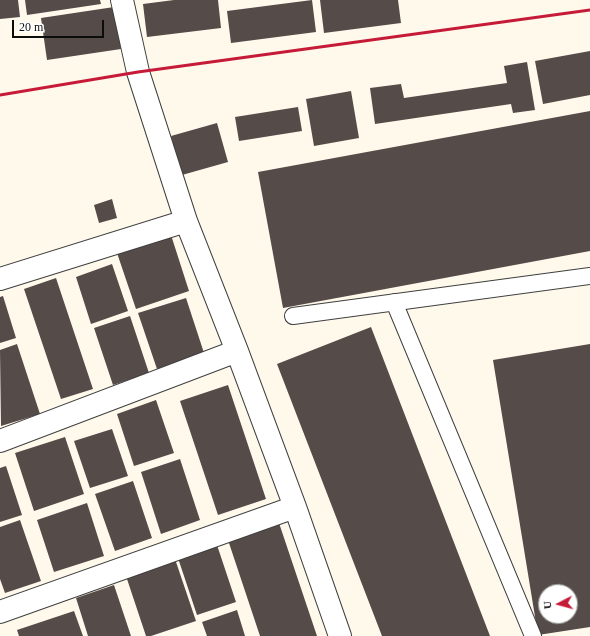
<!DOCTYPE html>
<html>
<head>
<meta charset="utf-8">
<style>
  body { margin:0 }
  #map { position:relative; width:590px; height:636px; overflow:hidden; background:#fff9eb; font-family:Georgia,serif }
  canvas { display:block }
  .north { position:absolute; left:538px; top:584px; width:40px; height:40px; box-sizing:border-box; background:#fff; border:1px solid #9e9e9e; border-radius:50%; rotate:264deg; font-size:11px; font-weight:700; line-height:16px; text-align:center; color:#0c0c0c }
  .north::after { content:''; display:block; margin:auto; width:14px; height:18px; background:#c61b38; clip-path:polygon(50% 0,100% 100%,50% 72%,0 100%) }
  .scale { position:absolute; left:12px; top:20px; width:92px; height:18px; box-sizing:border-box; border:2px solid #0c0c0c; border-top:0; padding-left:5px; font-size:12px; line-height:14px; white-space:nowrap; color:#0c0c0c; -webkit-text-stroke:3px #fff; paint-order:stroke }
</style>
</head>
<body>
<div id="map">
<canvas width="590" height="636"></canvas>
<div class="north">U</div>
<div class="scale">20 m</div>
</div>
<script>
const ctx = document.querySelector('canvas').getContext('2d');
ctx.lineJoin = 'round';
function paint(path, color) { ctx.fillStyle = color; ctx.fill(path, 'evenodd'); }
function trace(path, color, width, dash) { ctx.strokeStyle = color; ctx.lineWidth = width; ctx.lineCap = dash ? 'butt' : 'round'; ctx.setLineDash(dash || []); ctx.stroke(path); }
const building = new Path2D(`
  M 0,0 L 18,0 L 20,17 L 0,19 Z
  M 25,0 L 100,0 L 101,4 L 27,15 Z
  M 174,0 L 218,0 L 221,28 L 147,37 L 143,4 Z
  M 312,0 L 316,32 L 231,43 L 227,11 Z
  M 320,0 L 398,0 L 401,23 L 324,33 Z
  M 114,7 L 121,49 L 47,60 L 41,18 Z
  M 590,51 L 590,95 L 543,104 L 535,61 Z
  M 527,62 L 535,110 L 513,113 L 511,104 L 375,124 L 370,88 L 401,84 L 404,98 L 507,83 L 504,66 Z
  M 351,91 L 359,138 L 314,146 L 306,99 Z
  M 298,107 L 302,131 L 239,141 L 235,117 Z
  M 590,111 L 590,251 L 283,308 L 258,172 Z
  M 217,123 L 228,162 L 182,175 L 171,136 Z
  M 112,199 L 117,218 L 99,223 L 94,205 Z
  M 171,235 L 189,291 L 136,309 L 117,253 Z
  M 112,264 L 128,311 L 91,324 L 76,277 Z
  M 56,278 L 93,389 L 61,399 L 24,289 Z
  M 3,296 L 16,338 L 0,343 L 0,297 Z
  M 186,298 L 204,353 L 157,369 L 138,313 Z
  M 130,316 L 149,373 L 113,385 L 94,328 Z
  M 371,327 L 490,636 L 382,636 L 277,364 Z
  M 17,344 L 40,414 L 1,426 L 0,350 Z
  M 590,344 L 590,627 L 538,635 L 493,360 ZM 546,592 L 570,592 L 570,616 L 546,616 Z
  M 228,385 L 266,499 L 218,515 L 180,401 Z
  M 156,400 L 174,453 L 134,466 L 117,414 Z
  M 112,429 L 128,476 L 90,488 L 74,441 Z
  M 65,437 L 84,494 L 34,511 L 15,453 Z
  M 180,459 L 200,520 L 161,534 L 141,472 Z
  M 6,466 L 22,515 L 0,522 L 0,468 Z
  M 133,481 L 152,538 L 115,551 L 95,494 Z
  M 87,503 L 104,556 L 54,572 L 37,520 Z
  M 20,520 L 41,581 L 5,593 L 0,579 L 0,527 Z
  M 279,523 L 317,636 L 260,636 L 228,540 Z
  M 217,545 L 236,602 L 197,615 L 178,558 Z
  M 175,559 L 196,621 L 151,636 L 146,636 L 126,576 Z
  M 114,585 L 131,636 L 88,636 L 76,598 Z
  M 237,610 L 245,636 L 207,636 L 202,622 Z
  M 74,611 L 83,636 L 19,636 L 17,630 Z`);
const lane = new Path2D(`
  M 394,302 L 533,636
  M 293,316 L 590,276`);
const street = new Path2D(`
  M 122,0 L 138,72 L 186,221 L 237,351 L 295,507 L 340,636
  M 0,279 L 186,221
  M 0,441 L 237,351
  M 0,612 L 295,507`);
const rail = new Path2D(`
  M 0,95 L 138,72 L 590,10`);
paint(building, '#554b48');
trace(lane, '#3f3f3f', 18);
trace(street, '#3f3f3f', 24);
trace(lane, '#fff', 16);
trace(street, '#fff', 22);
trace(rail, '#c61b38', 3);
</script>
</body>
</html>
